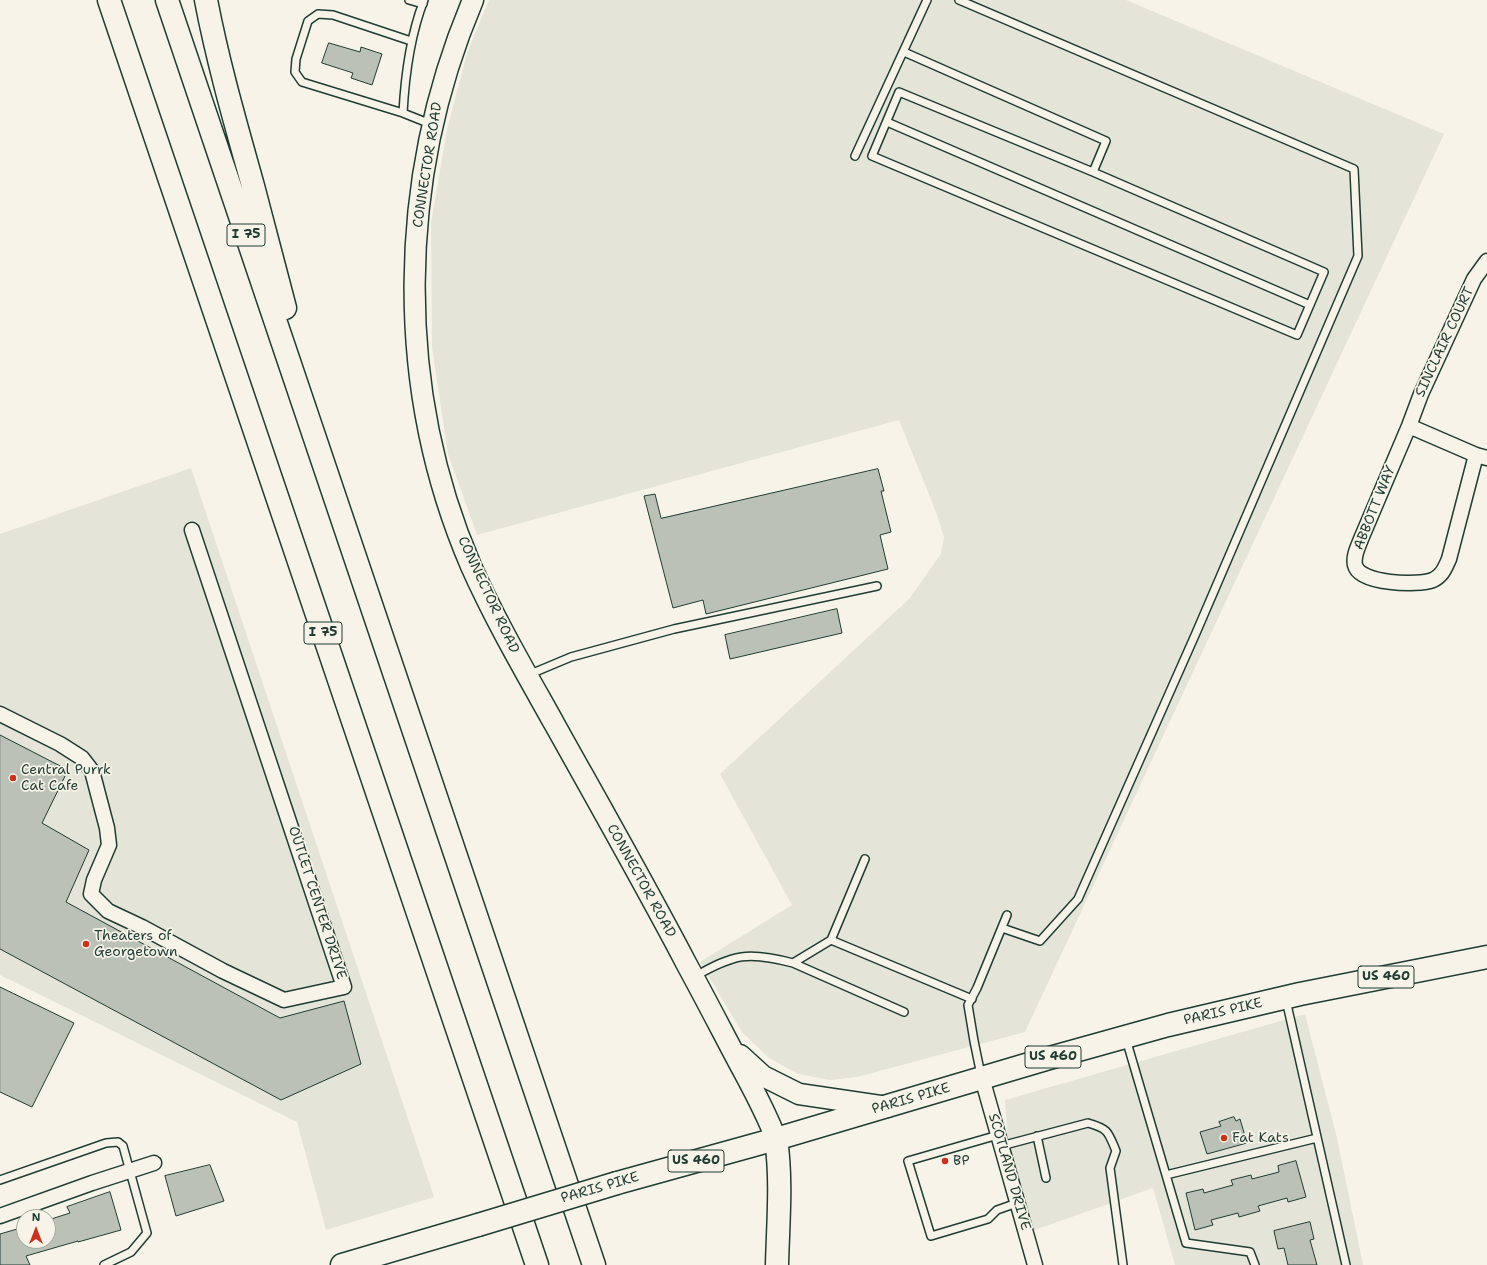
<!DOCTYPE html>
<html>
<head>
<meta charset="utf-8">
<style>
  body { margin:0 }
  #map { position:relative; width:1487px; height:1265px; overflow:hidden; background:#f7f3e8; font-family:"Shantell Sans",sans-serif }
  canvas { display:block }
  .north { position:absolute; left:16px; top:1209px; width:40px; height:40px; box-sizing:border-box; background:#f7f3e8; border:1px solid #a1aaa0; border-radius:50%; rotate:0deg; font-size:11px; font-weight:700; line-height:16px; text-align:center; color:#1f3d34 }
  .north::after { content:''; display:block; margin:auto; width:14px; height:18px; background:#c8321e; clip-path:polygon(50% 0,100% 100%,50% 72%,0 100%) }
</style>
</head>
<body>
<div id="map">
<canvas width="1487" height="1265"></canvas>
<div class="north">N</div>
</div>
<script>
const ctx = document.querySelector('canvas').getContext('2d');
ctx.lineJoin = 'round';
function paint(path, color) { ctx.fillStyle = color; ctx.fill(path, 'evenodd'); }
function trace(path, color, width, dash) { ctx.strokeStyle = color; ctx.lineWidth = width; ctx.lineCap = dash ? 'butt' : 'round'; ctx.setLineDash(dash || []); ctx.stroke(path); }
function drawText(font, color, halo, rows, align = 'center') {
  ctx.font = font + ' "Shantell Sans",sans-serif'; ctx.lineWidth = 3.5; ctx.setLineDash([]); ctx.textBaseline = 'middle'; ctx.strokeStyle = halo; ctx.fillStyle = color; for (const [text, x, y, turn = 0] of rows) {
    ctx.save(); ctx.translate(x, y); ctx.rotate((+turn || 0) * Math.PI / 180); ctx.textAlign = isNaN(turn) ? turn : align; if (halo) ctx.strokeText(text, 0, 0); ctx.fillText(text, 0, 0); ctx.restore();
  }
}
const built = new Path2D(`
  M 489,0 L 1126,0 L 1444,134 L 1025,1032 L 857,1077 L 830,1080 L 798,1074 L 769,1058 L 742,1032 L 700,962 L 792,905 L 720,774 L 909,599 L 941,554 L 944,537 L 936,512 L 899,420 L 477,535 L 448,454 L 432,347 L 431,223 L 447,130 L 467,53 Z
  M 191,468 L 434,1197 L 326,1230 L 297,1122 L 0,975 L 0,534 Z
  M 1305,1014 L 1337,1138 L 1363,1265 L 1175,1265 L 1153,1188 L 1032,1231 L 1009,1154 L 1005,1100 Z`);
const building = new Path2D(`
  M 329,43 L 360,52 L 361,47 L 382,54 L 372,85 L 351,78 L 353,73 L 322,63 Z
  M 878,469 L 884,491 L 881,491 L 891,532 L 880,535 L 888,569 L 706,614 L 703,600 L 673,608 L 644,496 L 655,494 L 661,518 Z
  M 837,609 L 842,633 L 730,659 L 725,635 Z
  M 0,735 L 68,770 L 42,823 L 89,850 L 66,902 L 280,1018 L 344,1001 L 361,1064 L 281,1100 L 0,949 Z
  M 0,987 L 74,1023 L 32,1107 L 0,1092 Z
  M 1234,1117 L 1236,1121 L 1240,1119 L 1247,1143 L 1207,1154 L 1200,1132 L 1221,1126 L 1219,1122 Z
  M 1296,1161 L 1306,1197 L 1288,1202 L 1287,1198 L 1258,1206 L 1260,1211 L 1239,1217 L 1238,1213 L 1211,1220 L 1213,1225 L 1195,1230 L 1186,1193 L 1203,1189 L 1204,1193 L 1233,1185 L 1231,1180 L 1251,1175 L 1252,1179 L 1279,1172 L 1278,1166 Z
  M 210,1165 L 224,1201 L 176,1216 L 165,1176 Z
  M 110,1192 L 121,1230 L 78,1242 L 78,1241 L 26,1256 L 30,1265 L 0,1265 L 0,1234 L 24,1227 L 24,1241 L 48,1241 L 48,1220 L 70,1213 L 67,1207 Z
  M 1310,1222 L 1314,1239 L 1310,1240 L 1317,1265 L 1288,1265 L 1284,1248 L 1278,1249 L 1274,1231 Z`);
const lane = new Path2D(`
  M 409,0 L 423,4
  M 424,0 C 410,36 405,75 403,113 L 433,125
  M 959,0 L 1354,169 L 1358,256 L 1196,633 L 1078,899 L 1040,941 L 1002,928
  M 904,52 L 1106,141 L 1093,172 L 1324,272 L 1297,335 L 872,156 L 899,92 L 1093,172
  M 403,113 L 302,82 L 295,72 L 296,59 L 308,21 L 318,14 L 333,15 L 411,41
  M 887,122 L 1310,305
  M 855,156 L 927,0
  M 528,675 L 571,657 L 674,629 L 877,586
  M 865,859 L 831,940 L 972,999
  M 793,963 L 831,940
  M 694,977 C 734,954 748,951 793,963 L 904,1012
  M 1286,1000 L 1346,1265
  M 1126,1039 L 1186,1243 L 1250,1252 L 1255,1265
  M 981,1075 L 974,1041 L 968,1005 L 977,988 L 1007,915
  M 998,1135 L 908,1161 L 931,1236 L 988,1219 L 997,1210 L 1017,1203
  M 1037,1136 L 1046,1178
  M 1001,1146 L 1088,1123 C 1109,1129 1108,1132 1116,1151 L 1110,1168 L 1123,1265
  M 1166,1175 L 1317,1138
  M 0,1180 L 106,1143 L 118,1142 L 123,1146 L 147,1233 L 131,1252 L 104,1265`);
const street = new Path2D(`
  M 1409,426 L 1476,455 L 1487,458
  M 1476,455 L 1449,559 C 1445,568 1442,576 1433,580 C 1418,586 1359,584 1355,565 C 1353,556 1358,547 1361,539 L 1409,426 L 1421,394 L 1474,279 L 1487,261
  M 0,714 L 60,744 L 82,758 L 92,771 L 107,828 L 109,845 L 94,880 L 91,894 L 108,911 L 142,927 L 223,971 L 284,1000 L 344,987 L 192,530
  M 982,1078 L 1035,1265
  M 0,1216 L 92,1183 L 154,1163`);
const secondary = new Path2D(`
  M 473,0 C 397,179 394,387 471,566 C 495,620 526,673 555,725 C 599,804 644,883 686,963 C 704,996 721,1029 738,1061 C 752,1087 766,1112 776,1139
  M 740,1055 L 763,1076 L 799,1094 L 887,1107`);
const primary = new Path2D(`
  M 617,1183 L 776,1139 L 1046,1059 L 1168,1025 L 1300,994 L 1487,957
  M 342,1265 L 478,1225`);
const highway = new Path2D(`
  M 109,0 L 537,1265
  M 167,0 L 594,1265
  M 206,0 C 218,63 236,125 253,186 C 264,227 274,267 285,308
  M 776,1139 C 782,1181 778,1223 777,1265`);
const primaryBridge = new Path2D(`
  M 478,1225 L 617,1183`);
const markers = [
  [13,778,4,"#c8321e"],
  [86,944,4,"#c8321e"],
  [1224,1138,4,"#c8321e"],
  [945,1161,4,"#c8321e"]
];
const shields = [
  [246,235,38],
  [323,633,38],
  [1386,977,56],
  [1053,1057,56],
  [696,1161,56]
];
const shieldNames = [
  ["I 75",246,235],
  ["I 75",323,633],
  ["US 460",1386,977],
  ["US 460",1053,1057],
  ["US 460",696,1161]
];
const streetNames = [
  ["CONNECTOR ROAD",428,165,-81],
  ["SINCLAIR COURT",1445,342,-65],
  ["ABBOTT WAY",1375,508,-68],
  ["CONNECTOR ROAD",488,595,65],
  ["CONNECTOR ROAD",641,881,61],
  ["OUTLET CENTER DRIVE",317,903,72],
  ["PARIS PIKE",1223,1012,-13],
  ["PARIS PIKE",911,1099,-16],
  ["SCOTLAND DRIVE",1009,1172,74],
  ["PARIS PIKE",600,1188,-16]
];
const poiNames = [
  ["Central Purrk",21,770],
  ["Cat Cafe",21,786],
  ["Theaters of",94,936],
  ["Georgetown",94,952],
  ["Fat Kats",1232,1138],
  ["BP",953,1161]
];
paint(built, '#e5e4d9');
paint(building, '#bbc1b6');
trace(building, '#1f3d34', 1);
trace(lane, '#1f3d34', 10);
trace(street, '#1f3d34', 17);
trace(secondary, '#1f3d34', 23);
trace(primary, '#1f3d34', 25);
trace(highway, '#1f3d34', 25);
trace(lane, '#f7f3e8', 7);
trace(street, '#f7f3e8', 14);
trace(secondary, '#f7f3e8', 20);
trace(primary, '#f7f3e8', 22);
trace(highway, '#f7f3e8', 22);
trace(primaryBridge, '#1f3d34', 25, []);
trace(primaryBridge, '#f7f3e8', 22);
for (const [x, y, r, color] of markers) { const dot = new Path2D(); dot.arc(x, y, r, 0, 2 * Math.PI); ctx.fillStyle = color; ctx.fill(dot); trace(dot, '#f7f3e8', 1.5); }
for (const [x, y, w] of shields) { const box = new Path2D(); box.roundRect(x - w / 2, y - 11, w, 22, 3); ctx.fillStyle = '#f7f3e8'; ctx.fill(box); trace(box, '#1f3d34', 1); }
drawText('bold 13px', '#1f3d34', null, shieldNames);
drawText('14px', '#1f3d34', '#f7f3e8', streetNames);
drawText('14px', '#1f3d34', '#f7f3e8', poiNames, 'left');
</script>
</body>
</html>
